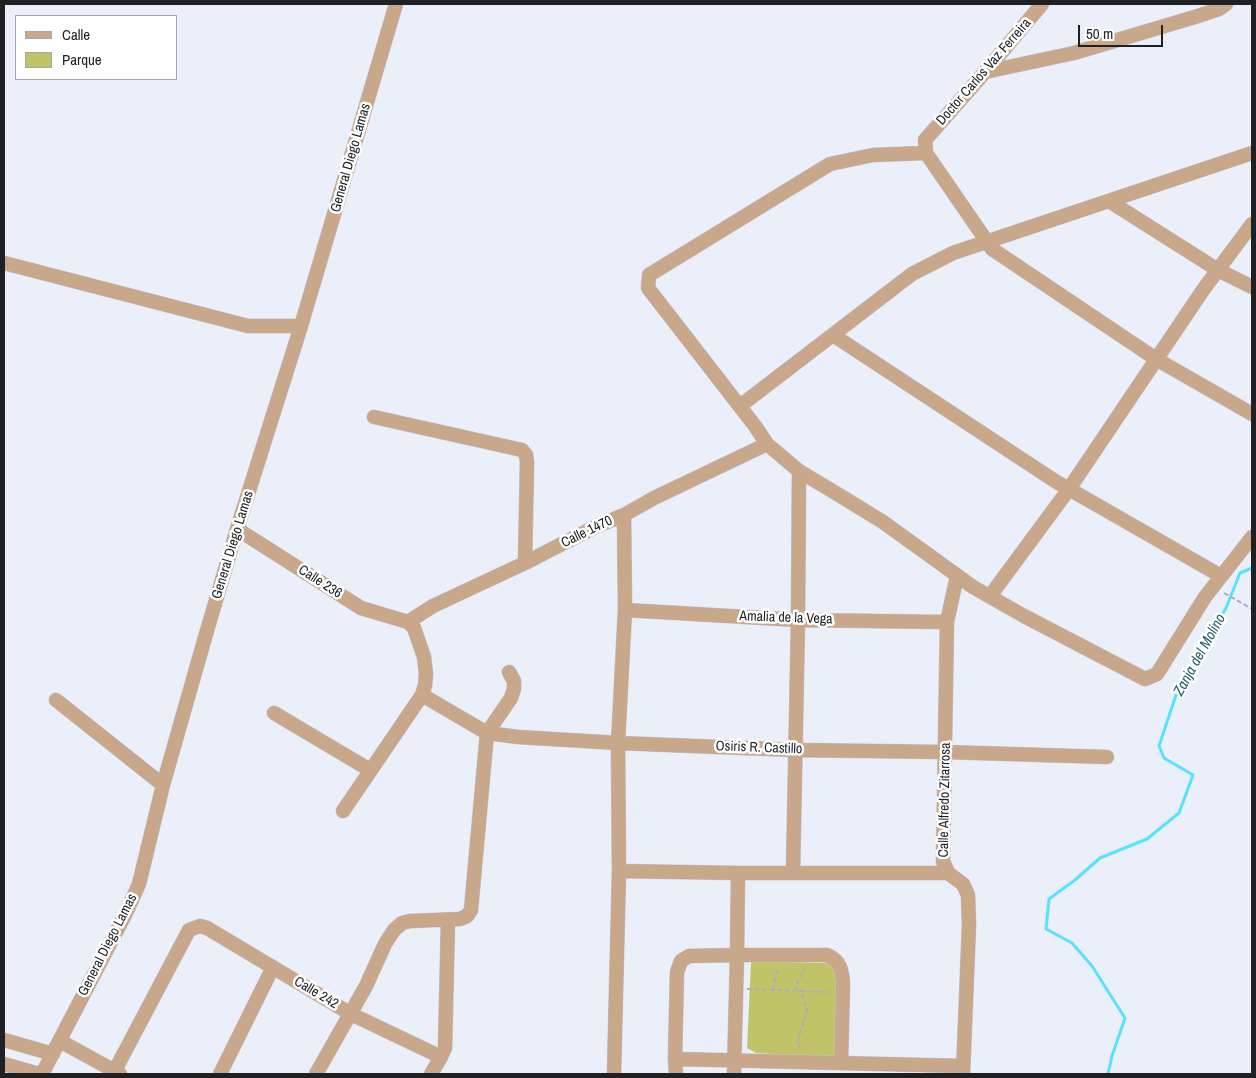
<!DOCTYPE html>
<html>
<head>
<meta charset="utf-8">
<style>
  body { margin:0 }
  #map { position:relative; width:1256px; height:1078px; overflow:hidden; background:#eaeffa; font-family:"Archivo Narrow",sans-serif }
  canvas { display:block }
  .frame { position:absolute; inset:0; border:5px solid #1e2024; pointer-events:none }
  .legend { position:absolute; left:15px; top:15px; width:162px; height:65px; box-sizing:border-box; background:#fff; border:1px solid #a5a6a7; margin:0; padding:6px 9px; list-style:none; font-size:15px; color:#1e2024 }
  .legend li { display:flex; align-items:center; gap:10px; height:25px }
  .legend b { width:25px; border:1px solid #a5a6a7 }
  .scale { position:absolute; left:1078px; top:25px; width:85px; height:22px; box-sizing:border-box; border:2px solid #1e2024; border-top:0; padding-left:6px; font-size:15px; line-height:18px; white-space:nowrap; color:#1e2024; -webkit-text-stroke:4px #fff; paint-order:stroke }
</style>
</head>
<body>
<div id="map">
<canvas width="1256" height="1078"></canvas>
<div class="frame"></div>
<ul class="legend">
<li><b style="height:6px;background:#c8a78a"></b>Calle</li>
<li><b style="height:14px;background:#c1c466"></b>Parque</li>
</ul>
<div class="scale">50 m</div>
</div>
<script>
const ctx = document.querySelector('canvas').getContext('2d');
ctx.lineJoin = 'round';
function paint(path, color) { ctx.fillStyle = color; ctx.fill(path, 'evenodd'); }
function trace(path, color, width, dash) { ctx.strokeStyle = color; ctx.lineWidth = width; ctx.lineCap = dash ? 'butt' : 'round'; ctx.setLineDash(dash || []); ctx.stroke(path); }
function drawText(font, color, halo, rows, align = 'center') {
  ctx.font = font + ' "Archivo Narrow",sans-serif'; ctx.lineWidth = 5; ctx.setLineDash([]); ctx.textBaseline = 'middle'; ctx.strokeStyle = halo; ctx.fillStyle = color; for (const [text, x, y, turn = 0] of rows) {
    ctx.save(); ctx.translate(x, y); ctx.rotate((+turn || 0) * Math.PI / 180); ctx.textAlign = isNaN(turn) ? turn : align; if (halo) ctx.strokeText(text, 0, 0); ctx.fillText(text, 0, 0); ctx.restore();
  }
}
const green = new Path2D(`
  M 753,961 L 827,963 L 834,965 L 839,972 L 837,1050 L 832,1058 L 756,1053 L 747,1048 L 751,963 Z`);
const stream = new Path2D(`
  M 1108,1074 L 1112,1056 L 1125,1018 L 1092,966 L 1072,943 L 1046,929 L 1049,899 L 1075,880 L 1100,858 L 1147,839 L 1179,813 L 1193,775 L 1164,758 L 1159,746 L 1176,695 L 1226,608 L 1240,573 L 1252,568`);
const path = new Path2D(`
  M 1224,593 L 1252,609
  M 747,989 L 830,992
  M 773,990 L 778,968
  M 797,991 L 796,985 L 805,969
  M 800,1049 L 798,1040 L 807,1010 L 801,991`);
const minor = new Path2D(`
  M 1042,4 L 985,72 L 925,140 L 926,153 L 992,249 L 1156,359 L 1252,414
  M 985,72 L 1074,53 L 1198,16 L 1219,9 L 1226,4
  M 926,153 L 873,155 L 830,164 L 649,275 L 648,288 L 755,426 L 767,444 L 799,471 L 839,495 L 883,522 L 973,587 L 1024,616 L 1145,679 L 1157,674 L 1205,597 L 1252,537
  M 1109,201 L 1218,270 L 1252,287
  M 4,263 L 248,326 L 301,326
  M 833,335 L 1055,481 L 1221,576
  M 740,406 L 912,274 L 953,253 L 1252,153
  M 374,417 L 522,450 L 526,455 L 527,462 L 525,563
  M 237,529 L 361,608 L 408,622 L 414,628 L 424,657 L 426,674 L 425,685 L 422,695 L 343,811
  M 957,576 L 947,622 L 943,861 L 948,873 L 963,884 L 968,895 L 969,925 L 963,1074
  M 990,596 L 1069,489 L 1203,290 L 1252,224
  M 625,610 L 798,620 L 947,622
  M 408,622 L 433,606 L 525,563 L 597,526 L 624,515 L 654,498 L 767,444
  M 422,695 L 487,733 L 518,737 L 618,743 L 795,750 L 945,752 L 1107,757
  M 56,700 L 163,785
  M 274,713 L 370,770
  M 619,871 L 738,873 L 948,873
  M 793,873 L 798,620 L 799,471
  M 4,1040 L 53,1054
  M 60,1041 L 120,1074
  M 675,1059 L 963,1066
  M 4,1064 L 39,1074
  M 42,1074 L 126,913 L 139,884 L 163,785 L 206,634 L 237,529 L 301,326 L 396,4
  M 113,1074 L 189,930 L 200,926 L 207,928 L 351,1014 L 441,1057
  M 220,1074 L 273,967
  M 316,1074 L 366,986 L 385,944 L 394,930 L 402,923 L 410,921 L 460,919 L 467,916 L 471,910 L 487,733 L 511,698 L 514,689 L 514,681 L 509,672
  M 431,1074 L 441,1057 L 445,1048 L 448,920
  M 614,1074 L 619,871 L 618,743 L 625,610 L 624,515
  M 676,1074 L 675,1059 L 677,972 L 681,961 L 689,956 L 737,955 L 827,955 C 841,961 842,971 843,984 L 841,1063
  M 734,1074 L 737,955 L 738,873`);
const streetNames = [
  ["Doctor Carlos Vaz Ferreira",984,72,-49],
  ["General Diego Lamas",351,158,-74],
  ["Calle 1470",587,532,-26],
  ["General Diego Lamas",233,545,-73],
  ["Calle 236",320,582,33],
  ["Amalia de la Vega",786,618,2],
  ["Osiris R. Castillo",759,748,2],
  ["Calle Alfredo Zitarrosa",945,800,-89],
  ["General Diego Lamas",108,945,-63],
  ["Calle 242",316,993,31]
];
const waterNames = [
  ["Zanja del Molino",1200,655,-61]
];
paint(green, '#c1c466');
trace(stream, '#57e2ff', 3);
trace(minor, '#c5cad3', 15);
trace(path, '#abafb8', 2, [5, 2.5]);
trace(minor, '#c8a78a', 14);
drawText('14px', '#1e2024', '#fff', streetNames);
drawText('italic 15px', '#27606c', '#fff', waterNames);
</script>
</body>
</html>
